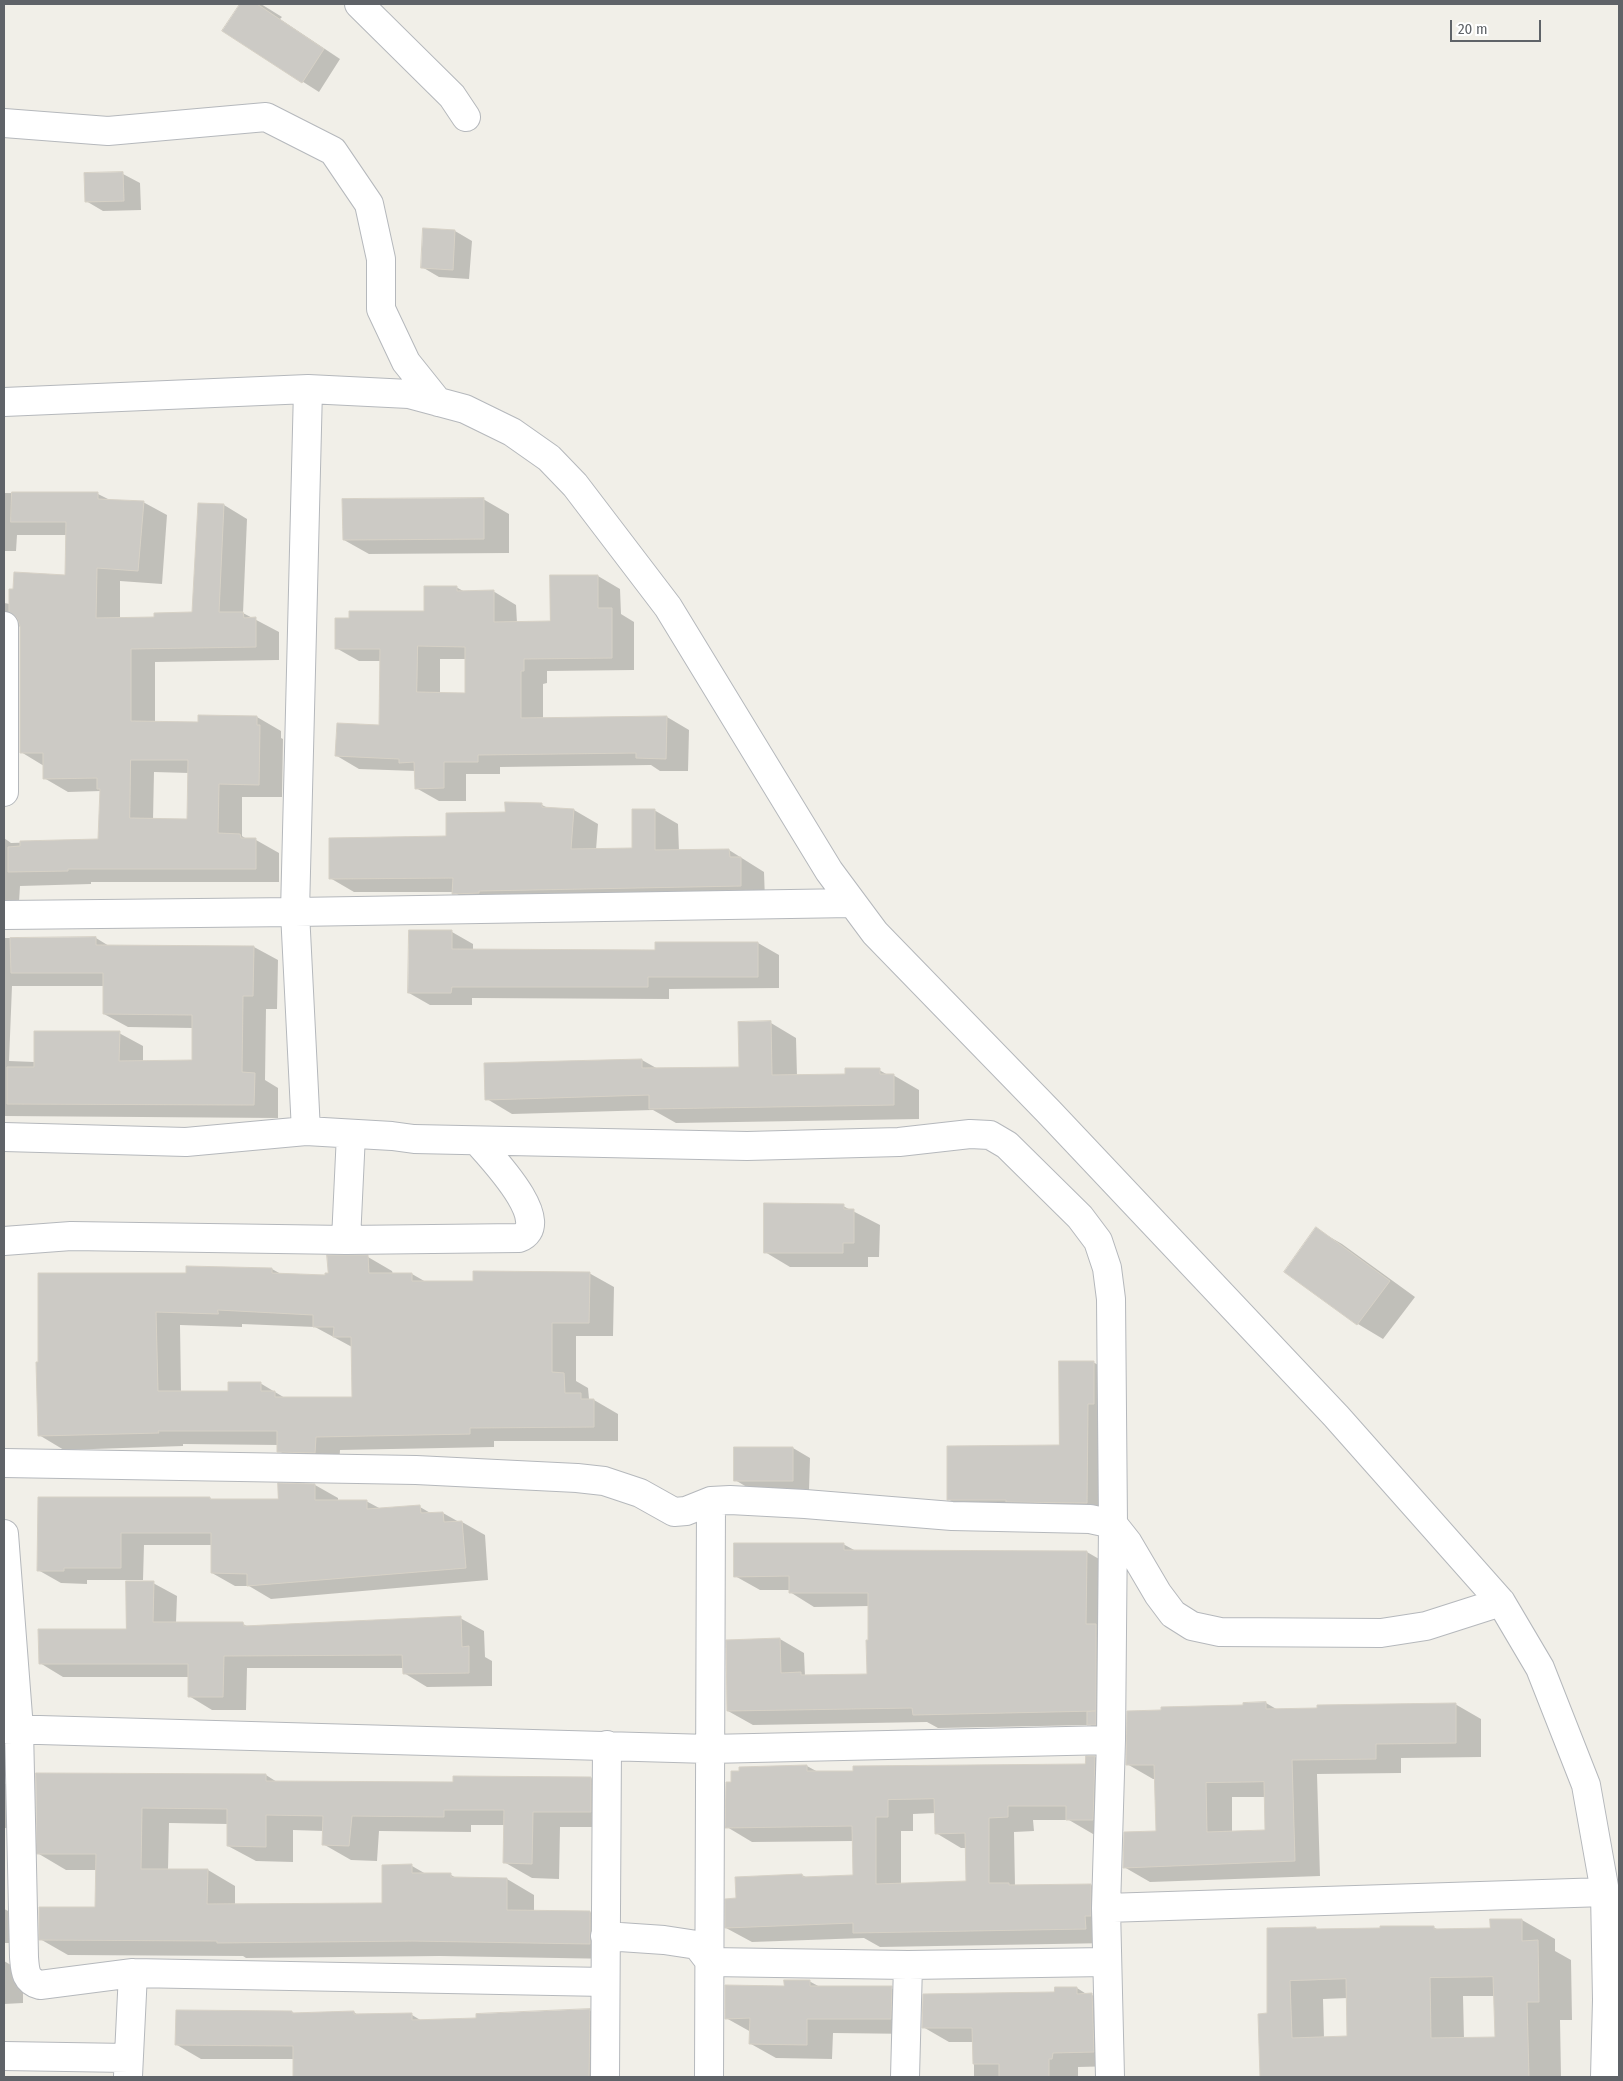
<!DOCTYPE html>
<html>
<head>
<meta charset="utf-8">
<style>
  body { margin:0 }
  #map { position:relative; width:1623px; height:2081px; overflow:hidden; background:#f1efe8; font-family:"Fira Sans Condensed",sans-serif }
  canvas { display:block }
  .frame { position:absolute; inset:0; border:5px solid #5f6368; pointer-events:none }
  .scale { position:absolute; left:1450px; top:20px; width:91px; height:22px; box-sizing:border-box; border:2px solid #5f6368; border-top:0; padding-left:6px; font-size:15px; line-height:18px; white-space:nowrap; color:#5f6368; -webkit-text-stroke:4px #fff; paint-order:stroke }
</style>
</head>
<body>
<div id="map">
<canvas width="1623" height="2081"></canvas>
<div class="frame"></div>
<div class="scale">20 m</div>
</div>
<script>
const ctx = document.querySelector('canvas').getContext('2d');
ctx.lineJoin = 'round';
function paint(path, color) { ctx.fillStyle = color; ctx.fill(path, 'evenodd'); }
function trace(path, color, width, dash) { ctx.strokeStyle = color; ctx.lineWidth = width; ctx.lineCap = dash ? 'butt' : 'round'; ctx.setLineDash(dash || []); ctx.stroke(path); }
const shadow = new Path2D(`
  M 241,4 L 261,4 L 282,17 L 280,19 L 340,59 L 319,92 L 223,31 Z
  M 123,174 L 140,183 L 141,210 L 103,211 L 86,201 Z
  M 455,231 L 472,241 L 469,279 L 439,277 L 422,267 Z
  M 4,493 L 98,494 L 110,500 L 143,502 L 167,515 L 162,584 L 120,581 L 120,619 L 156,618 L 193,614 L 224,505 L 247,519 L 243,613 L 279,632 L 279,660 L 155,662 L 155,723 L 199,723 L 199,717 L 257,717 L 281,731 L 281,738 L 283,739 L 282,797 L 242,797 L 242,836 L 248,840 L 256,840 L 279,853 L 279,882 L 91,882 L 91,884 L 20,886 L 19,902 L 4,902 L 4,838 L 11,843 L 100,840 L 101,791 L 68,792 L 44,778 L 44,766 L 21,752 L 21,625 L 14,632 L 4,684 L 4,603 L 10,604 L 66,576 L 67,535 L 17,535 L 16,551 L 4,551 ZM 154,772 L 189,773 L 188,820 L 153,820 Z
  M 483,499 L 509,514 L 509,553 L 369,554 L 344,540 Z
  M 598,576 L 620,589 L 621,614 L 634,622 L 634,670 L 547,671 L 547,683 L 543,684 L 543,719 L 667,717 L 689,730 L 688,771 L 660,771 L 651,765 L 500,767 L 500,774 L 466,774 L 466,801 L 439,801 L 416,788 L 416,771 L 359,769 L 337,756 L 381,726 L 382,661 L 359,661 L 336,648 L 425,612 L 456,587 L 465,592 L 493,591 L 516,605 L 517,623 L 552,622 ZM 440,659 L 466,659 L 467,694 L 440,694 Z
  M 542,805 L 548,808 L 574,810 L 598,824 L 596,850 L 633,849 L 654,810 L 678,824 L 679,851 L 729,850 L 764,872 L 765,900 L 478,907 L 454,892 L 354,892 L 330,878 L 447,838 L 506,813 Z
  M 452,932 L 473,944 L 473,951 L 656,951 L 758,943 L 779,955 L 779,988 L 669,989 L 669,999 L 472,998 L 472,1005 L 430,1005 L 409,993 Z
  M 4,938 L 96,938 L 109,946 L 254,947 L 278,960 L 277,1009 L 266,1009 L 265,1080 L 278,1088 L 278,1118 L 4,1116 ZM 12,986 L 104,986 L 104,1014 L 128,1027 L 193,1028 L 193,1062 L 143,1062 L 143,1046 L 119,1033 L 35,1062 L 9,1061 Z
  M 771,1023 L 796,1038 L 797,1076 L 847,1075 L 879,1070 L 888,1075 L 893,1075 L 919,1090 L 919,1119 L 676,1123 L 653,1110 L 512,1114 L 487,1099 L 642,1060 L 658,1069 L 740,1068 Z
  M 843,1206 L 880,1225 L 879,1257 L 868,1257 L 868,1267 L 790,1267 L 765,1252 Z
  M 1316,1229 L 1342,1244 L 1415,1297 L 1383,1339 L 1358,1324 Z
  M 368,1257 L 392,1271 L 393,1274 L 412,1274 L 426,1282 L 475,1282 L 589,1273 L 614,1287 L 613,1336 L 576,1336 L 576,1381 L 588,1388 L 589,1399 L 594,1400 L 618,1414 L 618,1441 L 494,1441 L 494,1447 L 340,1450 L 339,1466 L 303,1465 L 279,1451 L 279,1445 L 183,1444 L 183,1446 L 64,1450 L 39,1435 L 187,1274 L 188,1267 L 272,1269 L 281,1274 L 326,1276 ZM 242,1324 L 315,1327 L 352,1347 L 353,1399 L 285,1398 L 260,1383 L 229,1392 L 181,1392 L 180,1325 L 242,1327 Z
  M 1093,1362 L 1119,1377 L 1112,1517 L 974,1514 L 948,1499 L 1060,1446 Z
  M 793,1448 L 810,1458 L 809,1490 L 752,1490 L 735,1480 Z
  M 315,1485 L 338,1498 L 338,1501 L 366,1501 L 381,1509 L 420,1507 L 432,1514 L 443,1513 L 459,1522 L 462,1522 L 485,1535 L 488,1580 L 271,1599 L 249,1586 L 235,1586 L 212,1573 L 212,1545 L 144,1545 L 143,1580 L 87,1580 L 87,1584 L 61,1583 L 38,1570 L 39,1498 L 210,1498 L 214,1501 L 279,1501 Z
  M 843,1544 L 856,1551 L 1087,1552 L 1111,1566 L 1105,1734 L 1090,1725 L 938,1728 L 927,1722 L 753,1725 L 728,1711 L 780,1639 L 804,1653 L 805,1676 L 868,1675 L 869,1606 L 814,1607 L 790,1592 L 790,1590 L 760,1590 L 735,1576 Z
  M 153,1583 L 177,1596 L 176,1623 L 243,1624 L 249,1627 L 460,1618 L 484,1631 L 485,1657 L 492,1661 L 492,1686 L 427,1687 L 404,1673 L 404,1668 L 247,1668 L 246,1710 L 212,1710 L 189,1696 L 189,1677 L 63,1677 L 40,1663 L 127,1631 Z
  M 1266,1703 L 1278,1710 L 1455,1704 L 1481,1719 L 1481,1757 L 1401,1758 L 1401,1773 L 1317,1774 L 1320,1876 L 1150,1882 L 1124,1867 L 1158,1832 L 1156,1779 L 1153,1779 L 1127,1764 L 1245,1706 ZM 1232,1797 L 1266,1797 L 1267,1832 L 1232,1833 Z
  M 1095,1757 L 1120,1772 L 1118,1834 L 1093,1834 L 1069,1820 L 1033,1820 L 1034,1831 L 1014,1832 L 1015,1886 L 1091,1885 L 1116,1900 L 1111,1943 L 880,1947 L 864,1938 L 752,1942 L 726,1928 L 737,1900 L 802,1875 L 808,1878 L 854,1876 L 853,1841 L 752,1842 L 727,1827 L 807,1766 L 818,1772 L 1087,1766 ZM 936,1813 L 936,1833 L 961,1848 L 966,1848 L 967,1883 L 901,1885 L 901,1831 L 913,1831 L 913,1814 Z
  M 37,1774 L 266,1775 L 277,1782 L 454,1783 L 591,1778 L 618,1794 L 618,1827 L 560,1827 L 559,1879 L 532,1878 L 504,1862 L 505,1825 L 471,1825 L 471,1832 L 379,1831 L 377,1861 L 351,1860 L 323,1844 L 324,1831 L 293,1830 L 293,1862 L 256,1861 L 228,1846 L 228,1824 L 169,1823 L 168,1870 L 208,1870 L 235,1886 L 235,1905 L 383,1904 L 412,1866 L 426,1874 L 451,1875 L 458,1879 L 507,1879 L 534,1895 L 534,1911 L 590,1912 L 618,1928 L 617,1959 L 440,1956 L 246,1958 L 243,1956 L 68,1955 L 40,1939 L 96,1909 L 97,1870 L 66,1870 L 39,1854 Z
  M 4,1783 L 28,1796 L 29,1829 L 4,1828 Z
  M 4,1909 L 15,1914 L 16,1943 L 4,1943 Z
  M 1522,1920 L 1555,1939 L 1555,1951 L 1571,1960 L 1572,2020 L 1560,2020 L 1561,2077 L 1261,2077 L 1260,2015 L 1268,2015 L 1315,1928 L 1319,1930 L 1433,1927 L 1439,1930 L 1491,1929 ZM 1463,1996 L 1495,1996 L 1496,2038 L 1464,2039 ZM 1348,1998 L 1349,2037 L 1324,2038 L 1323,1999 Z
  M 4,1961 L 23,1972 L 23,2003 L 4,2004 Z
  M 809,1981 L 820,1987 L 891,1988 L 917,2002 L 916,2034 L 833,2033 L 832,2059 L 776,2058 L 751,2044 L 751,2032 L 726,2018 L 785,1987 Z
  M 1077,1988 L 1088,1995 L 1092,1995 L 1118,2009 L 1119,2066 L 1078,2067 L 1078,2077 L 974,2077 L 974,2042 L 949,2042 L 923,2027 Z
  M 589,2010 L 614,2024 L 614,2077 L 294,2077 L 294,2059 L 201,2059 L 177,2045 L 292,2012 L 296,2014 L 354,2012 L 359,2016 L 412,2015 L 422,2021 L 477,2019 Z`);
const building = new Path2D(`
  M 240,4 L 257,4 L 324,49 L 302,83 L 222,31 Z
  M 123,172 L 124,201 L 85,202 L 84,173 Z
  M 423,228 L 455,230 L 453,270 L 421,268 Z
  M 12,492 L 98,492 L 98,499 L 144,501 L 138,571 L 97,568 L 96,618 L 154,617 L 154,613 L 192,612 L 198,503 L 224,504 L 219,612 L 243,612 L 244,618 L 256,617 L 256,647 L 131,649 L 131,721 L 198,722 L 198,715 L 257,716 L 257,725 L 260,725 L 259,785 L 219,784 L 218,833 L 240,834 L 241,838 L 256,838 L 256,869 L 68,869 L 68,871 L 8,872 L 8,847 L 20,846 L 20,841 L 98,839 L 100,789 L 97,789 L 97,778 L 43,779 L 43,753 L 20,753 L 20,626 L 17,618 L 9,612 L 9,589 L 13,589 L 14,572 L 65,575 L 66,522 L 11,522 ZM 131,760 L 188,760 L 187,819 L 130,818 Z
  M 484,498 L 484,539 L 343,540 L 342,499 Z
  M 550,575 L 598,575 L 598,608 L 612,608 L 612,658 L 524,659 L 524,671 L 521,671 L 521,718 L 667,716 L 666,759 L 636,758 L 636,753 L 478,755 L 478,762 L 444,762 L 444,788 L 415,789 L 414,762 L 399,763 L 399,759 L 335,756 L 337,723 L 379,725 L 380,649 L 335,649 L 335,618 L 349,618 L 349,611 L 424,611 L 424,586 L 457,586 L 457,591 L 494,590 L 494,622 L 550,621 ZM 418,646 L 465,647 L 465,693 L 417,692 Z
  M 505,802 L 542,803 L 542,807 L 574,809 L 571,849 L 632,848 L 632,809 L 655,809 L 655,850 L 729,849 L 730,857 L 741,857 L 741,886 L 479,891 L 479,893 L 452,894 L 453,878 L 329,879 L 329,838 L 446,836 L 446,813 L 505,812 Z
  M 409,930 L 452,930 L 452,949 L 655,950 L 655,942 L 758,942 L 758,977 L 648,977 L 648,987 L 452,987 L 451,993 L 408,993 Z
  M 96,937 L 96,945 L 254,946 L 253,996 L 243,996 L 242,1072 L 255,1073 L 254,1105 L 7,1104 L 7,1067 L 34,1067 L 34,1031 L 120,1031 L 119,1061 L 192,1060 L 192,1015 L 103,1014 L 103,973 L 11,973 L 10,938 Z
  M 771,1021 L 772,1075 L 845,1074 L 845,1068 L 880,1068 L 880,1074 L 894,1074 L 894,1105 L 649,1109 L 649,1095 L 485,1100 L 484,1063 L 642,1059 L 642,1068 L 739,1067 L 738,1022 Z
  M 764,1203 L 844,1204 L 844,1209 L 854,1209 L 854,1243 L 843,1243 L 843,1253 L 764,1253 Z
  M 1316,1227 L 1390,1281 L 1357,1325 L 1284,1272 Z
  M 327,1255 L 368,1255 L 369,1273 L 412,1273 L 412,1281 L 473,1281 L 473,1271 L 590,1272 L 589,1323 L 552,1323 L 552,1372 L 564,1373 L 565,1393 L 581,1393 L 581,1399 L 594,1399 L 594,1427 L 470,1428 L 470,1434 L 316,1437 L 315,1453 L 277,1452 L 277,1431 L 158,1431 L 159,1433 L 38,1436 L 36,1362 L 38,1362 L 38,1273 L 186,1273 L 186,1266 L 272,1268 L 272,1273 L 325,1275 L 325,1273 L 328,1273 ZM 218,1310 L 313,1315 L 313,1327 L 334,1327 L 333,1337 L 351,1337 L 352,1397 L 275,1397 L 275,1391 L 261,1391 L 261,1382 L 228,1382 L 228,1391 L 158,1391 L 156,1312 L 218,1314 Z
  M 1059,1361 L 1094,1361 L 1094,1404 L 1088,1404 L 1087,1503 L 1006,1502 L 1006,1500 L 947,1500 L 947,1446 L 1059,1445 Z
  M 734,1447 L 793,1447 L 793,1481 L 734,1481 Z
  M 278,1483 L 315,1484 L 315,1500 L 367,1500 L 367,1509 L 420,1505 L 421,1513 L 443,1512 L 444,1522 L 462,1521 L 466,1568 L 247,1586 L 247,1574 L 211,1573 L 211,1533 L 121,1533 L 121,1568 L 64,1568 L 64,1571 L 37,1571 L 38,1497 L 210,1497 L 210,1499 L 278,1499 Z
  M 734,1543 L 844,1543 L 844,1550 L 1087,1551 L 1086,1624 L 1096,1624 L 1096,1711 L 913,1715 L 912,1708 L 727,1711 L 726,1640 L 780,1638 L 781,1673 L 801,1672 L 801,1675 L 867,1674 L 866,1640 L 868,1640 L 868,1593 L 789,1593 L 789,1576 L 734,1577 Z
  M 126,1581 L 154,1581 L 153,1622 L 243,1622 L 244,1626 L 461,1616 L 462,1647 L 469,1646 L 469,1673 L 403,1674 L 402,1655 L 224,1656 L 223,1697 L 188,1697 L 188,1664 L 39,1664 L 38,1629 L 126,1629 Z
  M 1266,1702 L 1266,1709 L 1317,1708 L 1317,1705 L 1456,1703 L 1456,1743 L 1376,1744 L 1376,1759 L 1292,1760 L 1295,1861 L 1123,1868 L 1124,1832 L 1156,1831 L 1154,1765 L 1126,1765 L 1127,1711 L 1161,1710 L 1161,1707 L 1243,1705 L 1243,1703 ZM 1264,1782 L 1265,1830 L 1207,1832 L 1206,1783 Z
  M 1096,1711 L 1096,1725 L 1087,1725 L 1087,1712 Z
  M 1086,1756 L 1095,1756 L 1093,1820 L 1066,1820 L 1066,1806 L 1008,1806 L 1008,1817 L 989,1818 L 989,1883 L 1009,1883 L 1009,1885 L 1091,1884 L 1091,1916 L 1085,1916 L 1086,1929 L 853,1933 L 853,1923 L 725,1928 L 725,1899 L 736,1898 L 735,1877 L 802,1874 L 803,1877 L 853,1875 L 852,1826 L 725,1828 L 726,1782 L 731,1782 L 731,1771 L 739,1771 L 739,1767 L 807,1765 L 807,1771 L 853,1771 L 853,1766 L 1085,1764 ZM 934,1799 L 935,1834 L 965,1833 L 966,1881 L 876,1884 L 876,1817 L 888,1817 L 888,1800 Z
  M 36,1773 L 266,1774 L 266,1781 L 453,1782 L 453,1776 L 591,1777 L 591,1812 L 533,1812 L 532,1864 L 503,1863 L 504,1810 L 444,1810 L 444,1817 L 352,1816 L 349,1846 L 322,1845 L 323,1816 L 266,1815 L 266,1847 L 227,1846 L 227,1809 L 142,1808 L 141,1869 L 208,1869 L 207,1904 L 382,1903 L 382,1865 L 412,1864 L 412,1873 L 451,1873 L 451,1877 L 507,1878 L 507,1910 L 590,1911 L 590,1944 L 412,1941 L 217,1943 L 217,1941 L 39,1940 L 39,1907 L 95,1907 L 96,1854 L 37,1854 Z
  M 1490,1919 L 1522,1919 L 1522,1941 L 1538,1940 L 1539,2002 L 1527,2002 L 1529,2077 L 1260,2077 L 1258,2014 L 1267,2013 L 1267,1928 L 1316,1927 L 1316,1929 L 1380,1928 L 1380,1926 L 1434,1926 L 1434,1929 L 1490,1928 ZM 1493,1977 L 1495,2037 L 1431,2038 L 1430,1978 ZM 1346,1979 L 1347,2036 L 1292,2038 L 1290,1981 Z
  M 784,1980 L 810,1980 L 810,1986 L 892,1986 L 891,2019 L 807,2019 L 807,2045 L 749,2044 L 750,2018 L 725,2019 L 725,1985 L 784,1986 Z
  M 1055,1987 L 1077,1987 L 1077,1994 L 1092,1993 L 1094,2052 L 1053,2053 L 1052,2059 L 1049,2059 L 1049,2077 L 999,2077 L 999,2064 L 973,2064 L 972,2028 L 922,2028 L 923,1994 L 1054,1992 Z
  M 590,2009 L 589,2077 L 293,2077 L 293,2046 L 175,2045 L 176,2010 L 292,2011 L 292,2013 L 354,2011 L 354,2014 L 412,2013 L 412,2020 L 476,2018 L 476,2014 Z`);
const minor = new Path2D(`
  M 359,4 L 452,96 L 466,117
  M 4,123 L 108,131 L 266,117 L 333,151 L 369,204 L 381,259 L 381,309 L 406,362 L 438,402
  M 4,402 L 308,389 L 409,394 L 465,409 L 512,432 L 549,458 L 575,485 L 668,607 L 829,871 L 875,933 L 1049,1112 L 1336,1416 L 1501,1602 L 1540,1668 L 1586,1785 L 1605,1892 L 1607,2000 L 1605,2077
  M 4,626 L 4,792
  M 4,915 L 295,912 L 852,903
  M 306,1131 L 295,912 L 308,389
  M 4,1137 L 186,1142 L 306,1131 L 392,1136 L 414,1139 L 747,1146 L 899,1142 L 970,1134 L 990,1135 L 1007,1145 L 1080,1217 L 1098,1241 L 1107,1268 L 1111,1299 L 1113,1524 L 1111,1740 L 1106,1908 L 1110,2077
  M 346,1240 L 351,1134
  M 4,1241 L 71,1236 L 346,1240 L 519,1238 C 556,1224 490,1156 477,1141
  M 4,1463 L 416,1470 L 577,1478 L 604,1481 L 640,1493 L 674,1512 L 686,1511 L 711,1501 L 730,1500 L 805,1504 L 952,1516 L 1090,1519 L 1113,1524 L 1128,1543 L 1158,1594 L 1173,1614 L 1192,1626 L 1220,1632 L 1381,1633 L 1426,1626 L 1501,1602
  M 4,1534 L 19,1729 L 24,1957 C 25,1970 25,1981 40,1985 L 133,1973 L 605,1982
  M 4,1729 L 709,1749 L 1111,1740
  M 1106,1908 L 1605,1892
  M 605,1936 L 664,1940 L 697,1945 L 710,1962 L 908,1965 L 1106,1962
  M 4,2056 L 128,2058
  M 128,2076 L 133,1973
  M 605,2077 L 607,1745
  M 709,2077 L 711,1501
  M 905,2077 L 908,1965`);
paint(shadow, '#0003');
paint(building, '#cccac5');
trace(building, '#d6d1c6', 1);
trace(minor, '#b5b8bc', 30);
trace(minor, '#fff', 28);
</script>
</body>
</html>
